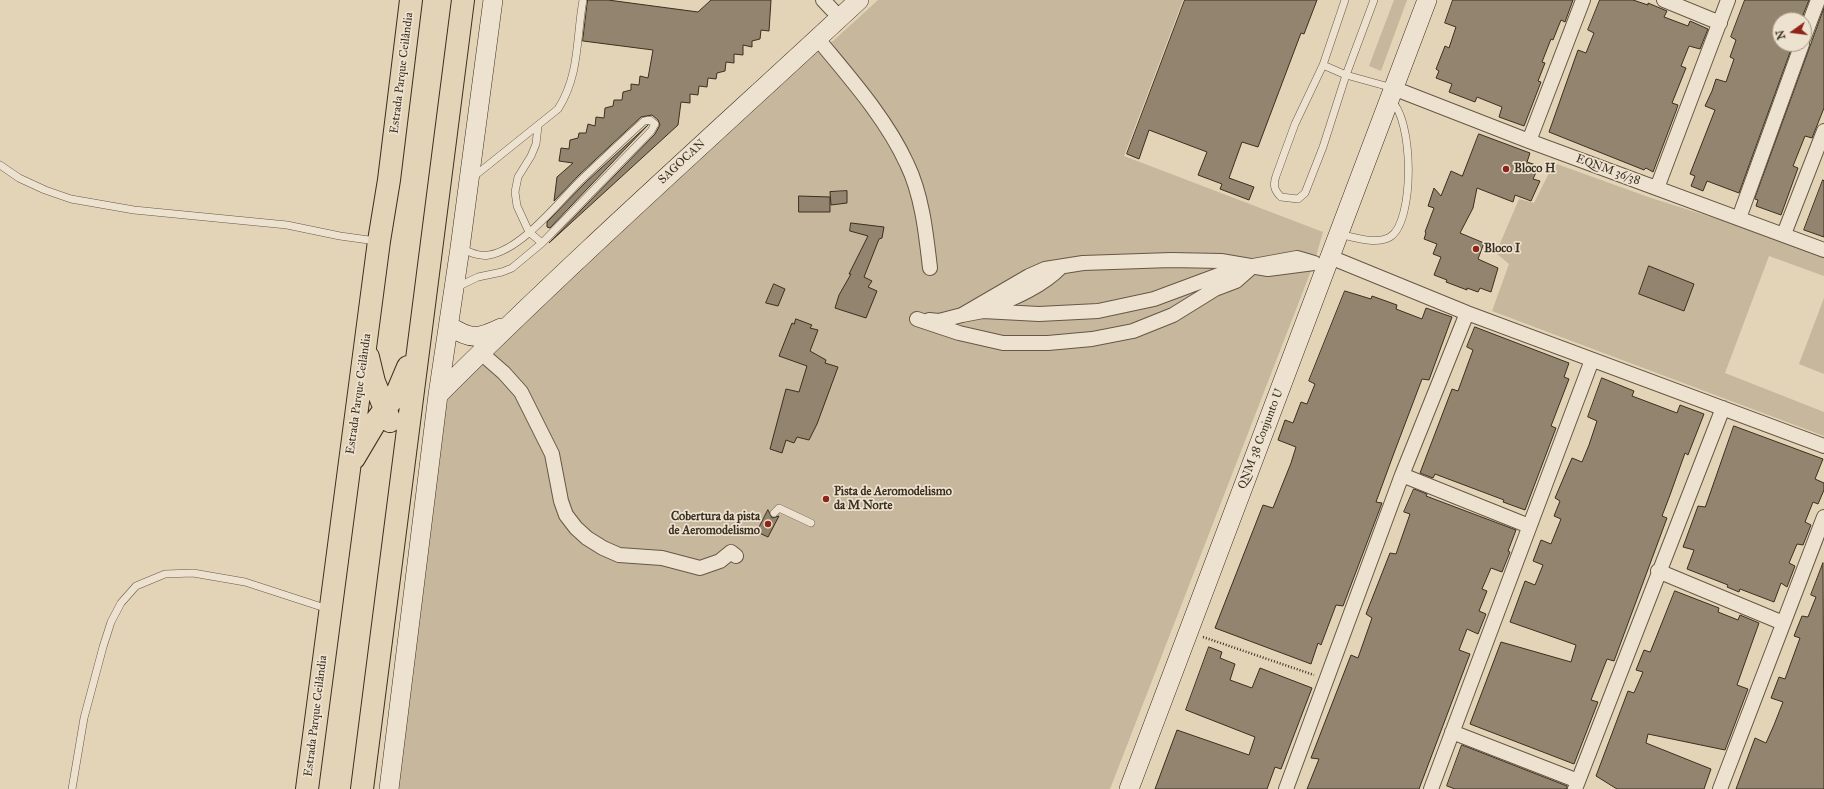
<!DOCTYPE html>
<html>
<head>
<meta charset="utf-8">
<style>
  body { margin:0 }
  #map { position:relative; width:1824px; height:789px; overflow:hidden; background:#e3d3b7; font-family:"IM FELL Great Primer",serif }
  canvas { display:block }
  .north { position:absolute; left:1772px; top:12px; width:40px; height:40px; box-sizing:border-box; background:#ede2d0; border:1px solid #a69a89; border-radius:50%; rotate:256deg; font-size:11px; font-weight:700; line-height:16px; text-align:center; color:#3b2f1f }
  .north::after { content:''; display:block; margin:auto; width:14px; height:18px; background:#8f2418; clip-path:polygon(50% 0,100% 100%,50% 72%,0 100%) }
</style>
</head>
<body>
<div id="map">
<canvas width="1824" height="789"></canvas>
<div class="north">N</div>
</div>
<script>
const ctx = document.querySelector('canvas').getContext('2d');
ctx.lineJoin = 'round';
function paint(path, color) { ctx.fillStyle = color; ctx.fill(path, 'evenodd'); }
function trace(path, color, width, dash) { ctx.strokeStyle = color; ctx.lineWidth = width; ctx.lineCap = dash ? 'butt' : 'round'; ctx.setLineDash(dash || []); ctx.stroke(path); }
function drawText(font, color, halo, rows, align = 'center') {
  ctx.font = font + ' "IM FELL Great Primer",serif'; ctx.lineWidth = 3.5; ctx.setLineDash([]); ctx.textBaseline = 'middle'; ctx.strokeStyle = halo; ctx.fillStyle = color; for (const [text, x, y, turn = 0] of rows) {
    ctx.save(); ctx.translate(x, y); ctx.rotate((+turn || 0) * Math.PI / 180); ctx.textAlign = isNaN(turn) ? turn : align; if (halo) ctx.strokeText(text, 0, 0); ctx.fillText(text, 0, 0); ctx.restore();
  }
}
const green = new Path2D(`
  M 878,0 L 1183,0 L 1124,156 L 1323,232 L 1314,263 L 1110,789 L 393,789 L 446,406 L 451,389 L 818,49 L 833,41 Z
  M 1394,0 L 1407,0 L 1381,71 L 1369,66 Z
  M 1554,163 L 1651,198 L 1730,223 L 1824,258 L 1824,276 L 1769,256 L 1725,373 L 1824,412 L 1824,436 L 1492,311 L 1509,264 L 1496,253 L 1519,199 L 1534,203 Z
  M 1824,298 L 1824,374 L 1799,364 Z`);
const building = new Path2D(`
  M 588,0 L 608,0 L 698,12 L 711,0 L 771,0 L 769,31 L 761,30 L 760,39 L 752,41 L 752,47 L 743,45 L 743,55 L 734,54 L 734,63 L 726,62 L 725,71 L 717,73 L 716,79 L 708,78 L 707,87 L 699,86 L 698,95 L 690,94 L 690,103 L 681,102 L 678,125 L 549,243 L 655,134 L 660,125 L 658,120 L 652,115 L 641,117 L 580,174 L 554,201 L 557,177 L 573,163 L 559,161 L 561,148 L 569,149 L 570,140 L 578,138 L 579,133 L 586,133 L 588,124 L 595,126 L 596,117 L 604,118 L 605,108 L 613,106 L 614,100 L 622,100 L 623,92 L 631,90 L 631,84 L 639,85 L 640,76 L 648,78 L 653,50 L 583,41 Z
  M 1185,0 L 1317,0 L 1304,34 L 1301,33 L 1258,147 L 1242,142 L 1229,178 L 1254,187 L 1249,200 L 1220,189 L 1222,184 L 1198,175 L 1207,152 L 1149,130 L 1139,159 L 1127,154 Z
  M 1453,0 L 1573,0 L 1565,22 L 1561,20 L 1553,40 L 1551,39 L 1542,62 L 1545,63 L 1538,81 L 1541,82 L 1524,126 L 1499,117 L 1502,107 L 1477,97 L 1475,102 L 1449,92 L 1452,84 L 1436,78 L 1439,71 L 1436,69 L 1445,46 L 1449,48 L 1456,27 L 1445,23 Z
  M 1600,0 L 1633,0 L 1648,5 L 1648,3 L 1667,11 L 1664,17 L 1688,26 L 1690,21 L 1708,29 L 1700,49 L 1689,46 L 1681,66 L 1686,68 L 1672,103 L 1678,105 L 1676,111 L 1653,172 L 1646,168 L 1644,170 L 1549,132 L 1578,50 L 1586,53 L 1594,33 L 1588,30 Z
  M 1745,0 L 1809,0 L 1801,20 L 1780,20 L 1780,44 L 1793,44 L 1739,193 L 1707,181 L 1703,191 L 1691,186 L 1695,176 L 1690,174 L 1715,110 L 1705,106 L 1712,91 L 1716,79 L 1726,82 L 1734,59 L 1730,57 L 1736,40 L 1731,37 Z
  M 1824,8 L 1824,108 L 1812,138 L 1805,136 L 1793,166 L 1798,168 L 1781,215 L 1756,206 L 1758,200 L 1755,199 Z
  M 648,125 L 550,228 L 547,227 L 547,222 L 586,182 Z
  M 1479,134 L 1530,153 L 1527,162 L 1536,165 L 1536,167 L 1538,168 L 1533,179 L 1540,181 L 1531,201 L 1515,195 L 1513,202 L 1477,188 L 1473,208 L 1460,233 L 1484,243 L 1478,259 L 1498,268 L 1491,292 L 1480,288 L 1478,292 L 1467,288 L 1467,290 L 1446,282 L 1447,280 L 1434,275 L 1441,257 L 1433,254 L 1437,244 L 1424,239 L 1426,233 L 1425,232 L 1434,208 L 1428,206 L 1434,188 L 1441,196 L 1451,171 L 1462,176 Z
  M 1823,180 L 1824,181 L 1824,237 L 1804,230 Z
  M 847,191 L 847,203 L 831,205 L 830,192 Z
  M 799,196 L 830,197 L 830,212 L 799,212 Z
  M 851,223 L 884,227 L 882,238 L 879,239 L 864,277 L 872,281 L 868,287 L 877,291 L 866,318 L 835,308 L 839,295 L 851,274 L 849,274 L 868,236 L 850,231 Z
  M 1649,266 L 1694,284 L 1684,311 L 1639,294 Z
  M 774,284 L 785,289 L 778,306 L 766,303 Z
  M 1345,291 L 1371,299 L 1372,296 L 1397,305 L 1396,309 L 1422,319 L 1426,308 L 1452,317 L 1429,380 L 1422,379 L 1394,453 L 1376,502 L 1382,503 L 1343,606 L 1336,605 L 1321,645 L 1318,643 L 1311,664 L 1215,628 L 1263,505 L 1273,508 L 1291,463 L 1296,447 L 1278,440 L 1285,420 L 1293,423 L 1301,402 L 1307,404 L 1315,384 L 1309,381 Z
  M 796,319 L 812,325 L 810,328 L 818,330 L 810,351 L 826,360 L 825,363 L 838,367 L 817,424 L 809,440 L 797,437 L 794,443 L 786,440 L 782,453 L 770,449 L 786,389 L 799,392 L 807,366 L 779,356 L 792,323 L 794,324 Z
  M 1475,327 L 1569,363 L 1564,377 L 1569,379 L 1551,426 L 1556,428 L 1525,510 L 1503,502 L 1504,500 L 1435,474 L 1433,478 L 1420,473 L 1452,389 L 1458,391 L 1473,350 L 1467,347 Z
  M 1602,378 L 1634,391 L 1632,396 L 1677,413 L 1680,405 L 1704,414 L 1688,455 L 1685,453 L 1670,495 L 1662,516 L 1667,518 L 1614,661 L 1607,659 L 1591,700 L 1598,702 L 1574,764 L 1470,724 L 1501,642 L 1571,662 L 1576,645 L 1510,622 L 1525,581 L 1535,585 L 1543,565 L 1533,561 L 1541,540 L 1551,544 L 1561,519 L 1554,516 L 1560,501 L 1555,498 L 1572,458 L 1582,462 L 1589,445 L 1597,421 L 1588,417 Z
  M 1734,426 L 1823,459 L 1815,479 L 1824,483 L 1824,490 L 1818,504 L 1813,502 L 1805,522 L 1811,525 L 1803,545 L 1797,544 L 1789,563 L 1795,566 L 1787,587 L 1781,583 L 1774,602 L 1740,589 L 1739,592 L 1727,587 L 1728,585 L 1687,569 L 1694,550 L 1683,547 L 1698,506 L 1705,507 Z
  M 1414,489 L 1427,494 L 1426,496 L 1516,530 L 1508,551 L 1510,552 L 1502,572 L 1491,568 L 1482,589 L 1487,591 L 1479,611 L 1486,614 L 1478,634 L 1467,629 L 1459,650 L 1470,654 L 1419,789 L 1307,789 L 1319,759 L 1311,758 L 1351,655 L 1358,658 L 1372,618 L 1366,614 L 1390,553 L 1396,554 L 1410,514 L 1404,512 Z
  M 768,510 L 772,518 L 779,516 L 768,537 L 757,532 Z
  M 1823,563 L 1824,789 L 1736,789 L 1755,738 L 1766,743 L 1774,725 L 1783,702 L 1771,698 L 1779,677 L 1785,679 L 1800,638 L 1794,636 L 1802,616 L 1808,617 L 1816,597 L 1811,595 Z
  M 1675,591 L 1719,608 L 1718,612 L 1738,620 L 1740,615 L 1759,623 L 1737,685 L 1748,689 L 1725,750 L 1648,734 L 1646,743 L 1711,769 L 1704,789 L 1617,789 L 1596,776 L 1628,691 L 1634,693 L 1643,672 L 1636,670 L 1644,650 L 1650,652 Z
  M 1209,647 L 1222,652 L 1220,658 L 1235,664 L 1230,680 L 1252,688 L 1260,668 L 1312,688 L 1281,769 L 1275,767 L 1267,789 L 1155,789 L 1177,730 L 1249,755 L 1255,737 L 1186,710 Z
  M 1462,745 L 1567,786 L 1567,789 L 1455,789 L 1447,786 Z`);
const path = new Path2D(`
  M 1203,637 L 1314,675`);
const lane = new Path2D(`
  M 1345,0 L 1323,65 L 1295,124 L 1276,176 C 1273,185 1274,190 1281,197 L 1298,199 L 1305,193 L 1323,147 L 1346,75 L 1374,0
  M 1323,65 L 1346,75 L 1393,88
  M 538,126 L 536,144 L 531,156 L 518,177 L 515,192 L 517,206 L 529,232 L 542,243
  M 0,165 L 19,178 L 45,190 L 71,199 L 134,210 L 287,225 L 340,236 L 376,241
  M 472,178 L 558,109 C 580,75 576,38 583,0
  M 1339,234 C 1353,237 1376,245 1390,237 C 1415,222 1414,117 1390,100
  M 457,287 L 478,277 L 502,272 L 512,268 L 542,243 L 651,131 L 655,124 L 650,120 L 644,121 C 623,140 603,159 583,178 C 559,201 523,249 489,255 C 479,257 470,252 460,248
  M 774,513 L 779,508 L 811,523
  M 72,789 L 84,718 L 103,647 L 111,622 L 121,603 L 136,586 L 165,574 L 193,573 L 245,582 L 328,609`);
const street = new Path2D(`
  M 823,0 L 840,18
  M 1664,0 L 1720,23
  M 1804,37 L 1818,0
  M 817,38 C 849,77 886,118 907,164 C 922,195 926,233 930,268
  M 1393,88 L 1529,141 L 1824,250
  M 1529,141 L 1583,0
  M 1657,188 L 1728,0
  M 1739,218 L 1802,44
  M 1784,234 L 1824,131
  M 1330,257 L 1467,313 L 1824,446
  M 988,309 C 1014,298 1041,287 1061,267
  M 917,319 L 959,333 L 1003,343 L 1048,343 L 1092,339 L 1133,331 L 1173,315 L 1215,289 L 1236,281 L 1253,266 L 1232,270 L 1154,299 L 1098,311 L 1039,314 L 983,311 L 962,315
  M 929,320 L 939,321 L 962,315 L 1029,276 L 1045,269 L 1083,263 L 1171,260 L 1221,261 L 1268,269 L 1314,263 L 1297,258 L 1253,266
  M 480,352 L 504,373 L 521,392 L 552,454 L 561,501 L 566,515 L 576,528 L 587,538 L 603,548 L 619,555 L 662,558 L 700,568 L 720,561 L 731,552 L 736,556
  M 1402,475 L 1529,526
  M 1658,571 L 1783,623
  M 1452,732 L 1578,781
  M 1286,789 L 1402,475 L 1467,313
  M 1431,789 L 1592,360
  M 1575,789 L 1723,408
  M 1720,789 L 1824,517`);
const secondary = new Path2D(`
  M 449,326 C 471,340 478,339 501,328
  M 438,395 C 574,259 718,131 859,0
  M 389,789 L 438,395 L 460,248 L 493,0
  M 1129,789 L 1427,0`);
const highway = new Path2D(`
  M 368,357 L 374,382 L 390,421
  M 354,458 L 376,421 L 397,393 L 408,367
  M 307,789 L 379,241 L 389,180 L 411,0
  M 362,789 L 463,0`);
const markers = [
  [1506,169,4,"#8f2418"],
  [1476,249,4,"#8f2418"],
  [826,499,4,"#8f2418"],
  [768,524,4,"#8f2418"]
];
const streetNames = [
  ["Estrada Parque Ceilândia",402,73,-83],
  ["SAGOCAN",682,162,-43],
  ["EQNM 36/38",1608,170,20],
  ["Estrada Parque Ceilândia",359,394,-82],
  ["QNM 38 Conjunto U",1261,439,-69],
  ["Estrada Parque Ceilândia",316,716,-83]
];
const poiNames = [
  ["Bloco H",1514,169],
  ["Bloco I",1484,249],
  ["Pista de Aeromodelismo",834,492],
  ["da M Norte",834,506],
  ["Cobertura da pista",760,517,"right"],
  ["de Aeromodelismo",760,531,"right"]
];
paint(green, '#c6b79d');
paint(building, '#92846e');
trace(building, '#3b2f1f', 1);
trace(lane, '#655845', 8);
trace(street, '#655845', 16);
trace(secondary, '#3b2f1f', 20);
trace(highway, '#3b2f1f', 24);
trace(path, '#3b2f1f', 2.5, [1, 2]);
trace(lane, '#ede2d0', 7);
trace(street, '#ede2d0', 14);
trace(secondary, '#ede2d0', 19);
trace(highway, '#e3d3b7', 22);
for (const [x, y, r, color] of markers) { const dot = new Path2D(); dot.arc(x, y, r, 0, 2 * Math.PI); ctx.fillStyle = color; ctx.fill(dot); trace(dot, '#ede2d0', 1.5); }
drawText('12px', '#3b2f1f', '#ede2d0', streetNames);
drawText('bold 12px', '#3b2f1f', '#ede2d0', poiNames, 'left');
</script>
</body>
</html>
